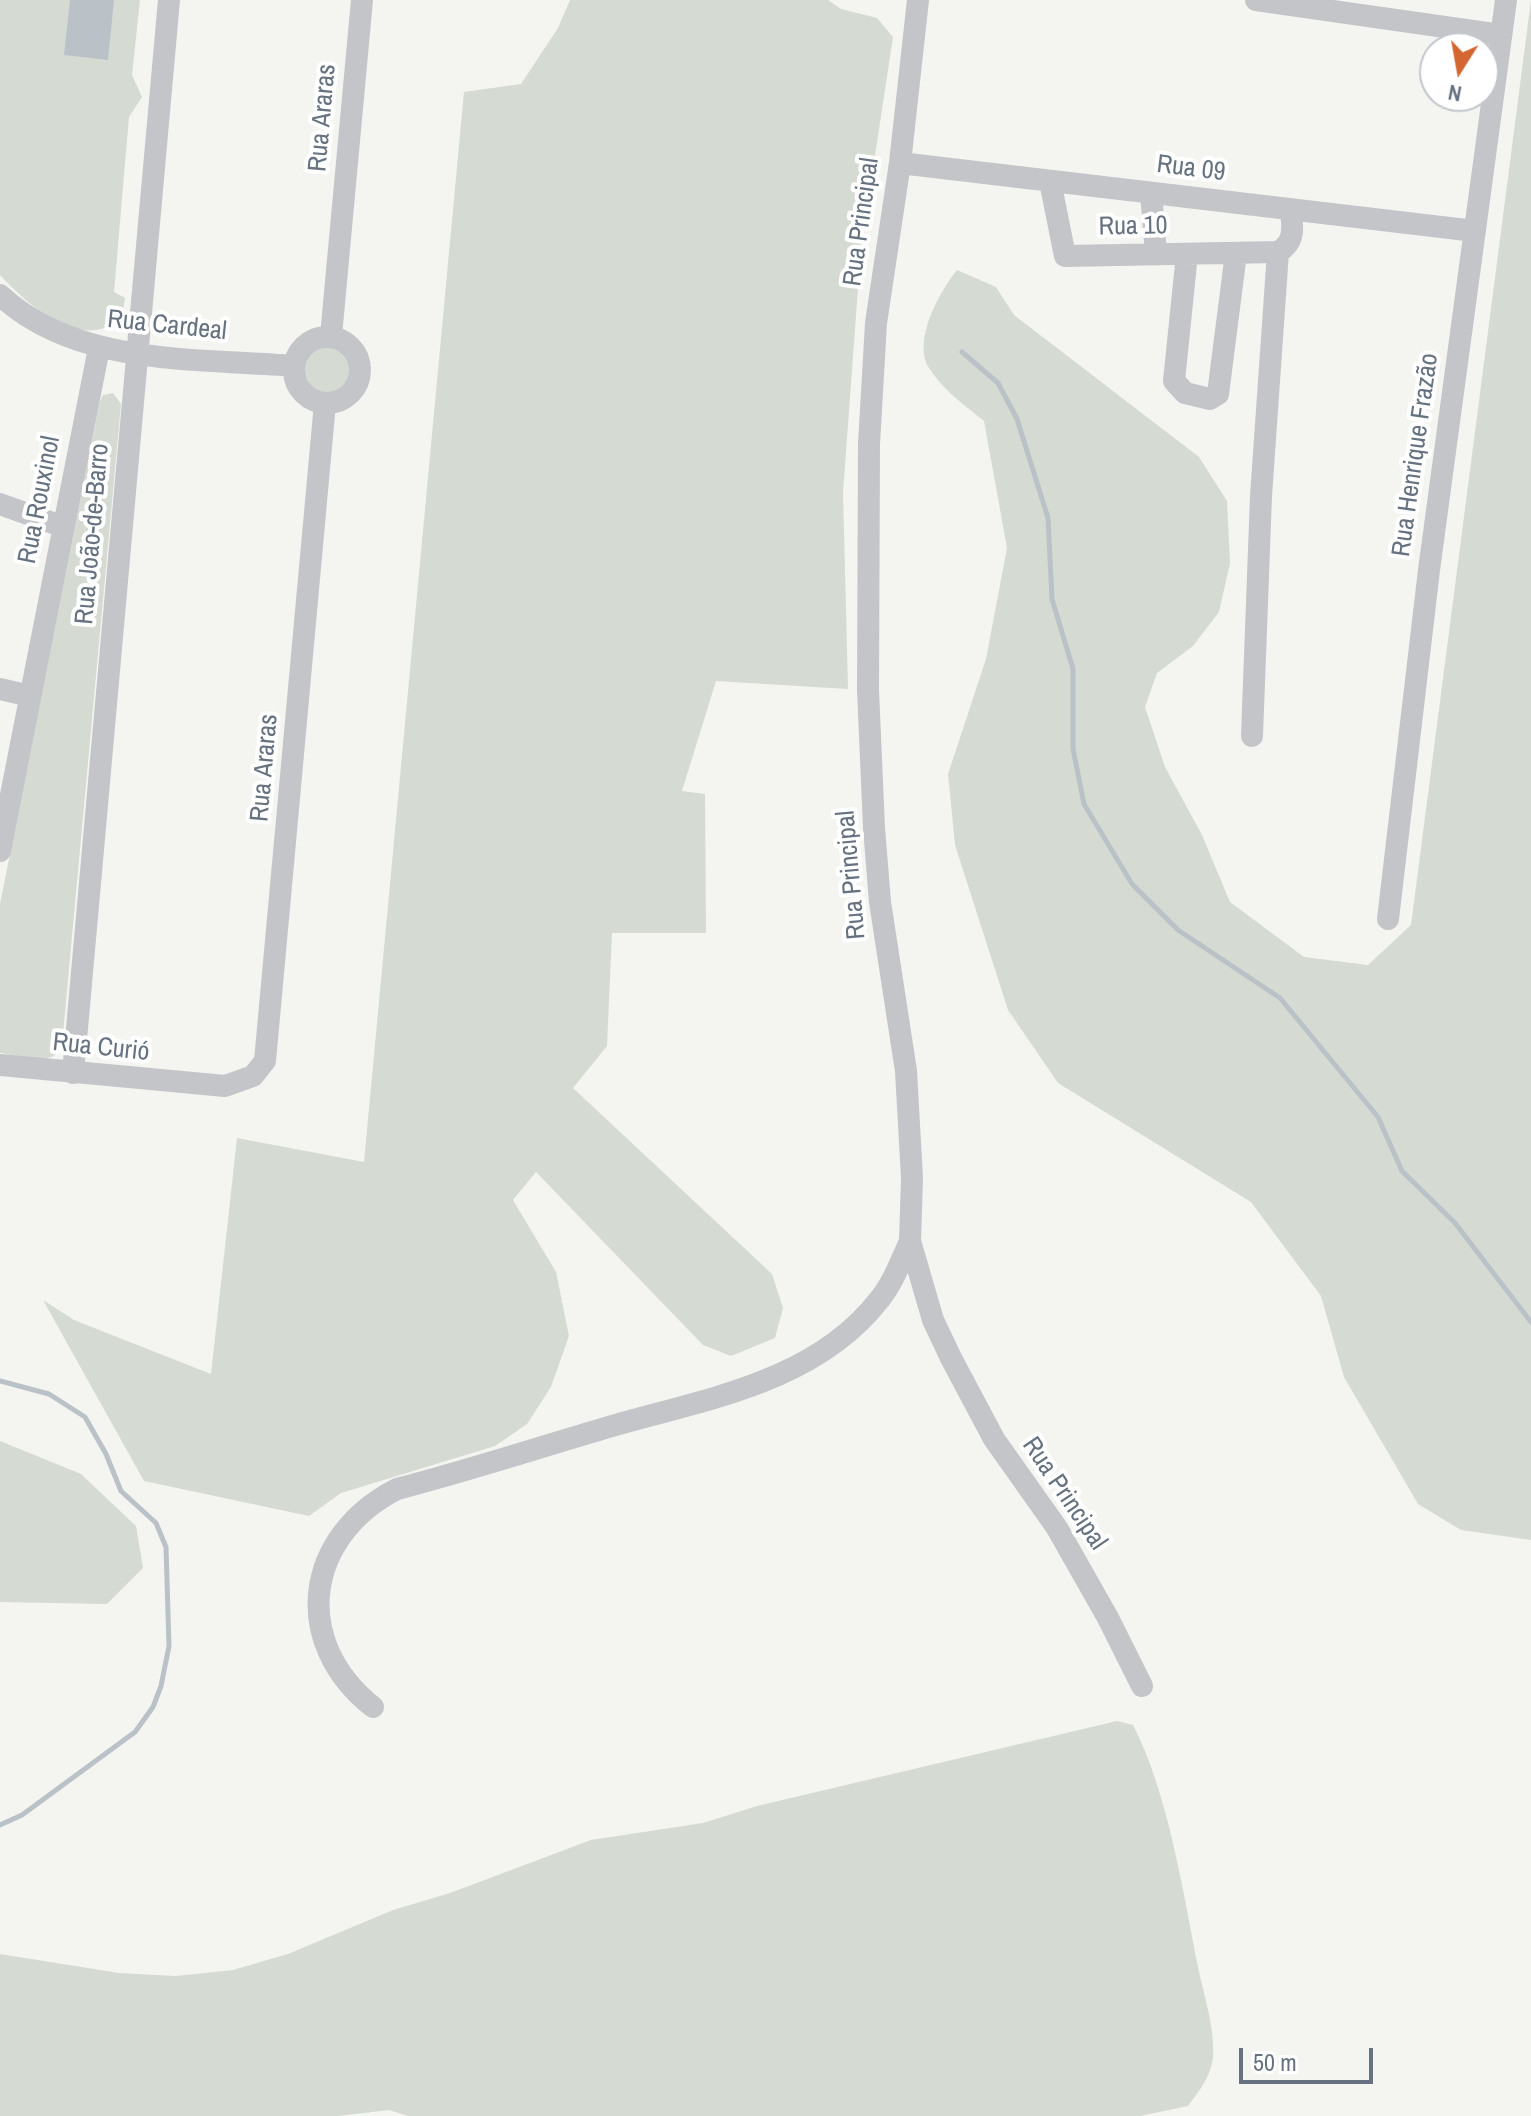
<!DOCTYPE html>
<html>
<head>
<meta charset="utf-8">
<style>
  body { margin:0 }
  #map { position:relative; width:1531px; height:2116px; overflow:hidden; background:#f4f4f1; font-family:"Archivo Narrow",sans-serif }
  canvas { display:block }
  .north { position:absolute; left:1419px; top:32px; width:80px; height:80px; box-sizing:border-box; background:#fff; border:2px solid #c2c7cc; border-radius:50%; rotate:191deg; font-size:22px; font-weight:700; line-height:32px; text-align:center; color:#667280 }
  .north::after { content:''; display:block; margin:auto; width:28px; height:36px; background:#d46731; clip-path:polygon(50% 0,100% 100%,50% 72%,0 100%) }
  .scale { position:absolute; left:1239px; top:2048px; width:134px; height:36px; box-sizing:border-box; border:4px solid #667280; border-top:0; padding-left:10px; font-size:24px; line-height:28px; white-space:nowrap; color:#667280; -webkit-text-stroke:6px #fff; paint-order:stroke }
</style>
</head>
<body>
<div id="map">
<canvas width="1531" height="2116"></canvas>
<div class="north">N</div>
<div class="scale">50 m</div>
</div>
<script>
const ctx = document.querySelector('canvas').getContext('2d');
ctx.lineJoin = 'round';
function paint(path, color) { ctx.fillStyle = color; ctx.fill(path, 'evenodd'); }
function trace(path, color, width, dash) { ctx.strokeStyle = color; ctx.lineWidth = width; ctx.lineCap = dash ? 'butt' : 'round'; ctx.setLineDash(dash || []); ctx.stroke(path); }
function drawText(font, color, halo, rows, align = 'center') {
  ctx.font = font + ' "Archivo Narrow",sans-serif'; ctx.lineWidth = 8; ctx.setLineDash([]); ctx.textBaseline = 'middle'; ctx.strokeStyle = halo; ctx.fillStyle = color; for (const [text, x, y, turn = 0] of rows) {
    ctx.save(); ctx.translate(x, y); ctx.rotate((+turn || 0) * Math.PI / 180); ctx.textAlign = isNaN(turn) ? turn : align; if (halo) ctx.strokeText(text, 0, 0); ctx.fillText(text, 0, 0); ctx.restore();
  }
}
const green = new Path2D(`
  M 0,0 L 140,0 L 132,75 L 142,97 L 129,117 L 114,292 L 125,298 L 122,317 C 82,354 29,306 0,275 Z
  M 570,0 L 828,0 L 841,9 L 877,18 L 893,37 L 861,248 L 843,492 L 848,689 L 716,681 L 682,791 L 705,794 L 706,933 L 612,933 L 607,1046 L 573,1088 L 772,1274 L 783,1308 L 775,1338 L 731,1356 L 703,1345 L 536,1172 L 513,1200 L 556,1272 L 569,1336 L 551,1387 L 527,1424 L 495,1446 L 341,1493 L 309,1516 L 144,1481 L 43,1300 L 74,1320 L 211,1374 L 237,1138 L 364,1162 L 464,92 L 521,84 L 558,28 Z
  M 1531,0 L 1531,1540 L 1461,1530 L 1418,1504 L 1344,1377 L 1321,1296 L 1251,1202 L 1058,1083 L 1008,1010 L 955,845 L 948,774 L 986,659 L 1007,548 L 984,421 C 964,405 943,390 929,368 C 912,341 940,291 957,270 L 996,287 L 1014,315 L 1199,457 L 1227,501 L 1230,563 L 1219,612 L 1193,646 L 1157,673 L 1145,707 L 1165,767 L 1202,835 L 1230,902 L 1304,957 L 1368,965 L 1411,925 Z
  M300 370a27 27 0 1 1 54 0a27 27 0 1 1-54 0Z
  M 113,393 L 121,404 L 62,1045 C 55,1069 19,1055 0,1053 L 0,904 L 100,401 L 103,395 Z
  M 0,1441 L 81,1474 L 136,1526 L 143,1568 L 107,1604 L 0,1602 Z
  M 1117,1721 L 1133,1725 C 1168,1793 1183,1891 1198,1967 C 1204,1995 1215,2029 1213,2057 C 1211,2077 1199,2091 1188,2106 L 1140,2116 L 408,2116 L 389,2110 L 338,2116 L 0,2116 L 0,1954 L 119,1973 L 176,1976 L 233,1970 L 288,1954 L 393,1910 L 450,1893 L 591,1840 L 703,1823 L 757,1806 Z`);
const water = new Path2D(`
  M 70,0 L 114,0 L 108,60 L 64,55 Z`);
const stream = new Path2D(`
  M 962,352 L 998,383 L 1017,419 L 1048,518 L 1052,599 L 1073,669 L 1073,749 L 1084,804 L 1132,884 L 1178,930 L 1280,998 L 1378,1117 L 1402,1171 L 1455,1223 L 1531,1322
  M 0,1381 L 49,1394 L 85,1417 L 106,1454 L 121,1491 L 156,1523 L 166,1547 L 169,1646 L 161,1686 L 153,1707 L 135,1732 L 22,1815 L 0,1825`);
const minor = new Path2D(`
  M 918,0 L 900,163 L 876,323 L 869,444 L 868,690 L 874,828 L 880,902 L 906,1071 L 912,1178 L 910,1241 L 933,1320 L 951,1358 L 994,1439 L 1057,1528 L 1108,1618 L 1142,1686
  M 1256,0 L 1501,35
  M 900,163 L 1475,231
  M 1050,181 L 1065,256 L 1278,252
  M 1151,193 L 1156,254
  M 1187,254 L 1174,381 L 1185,393 L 1210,399 L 1218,394 L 1236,253
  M 0,295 C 76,366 196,358 294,366
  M 331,336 L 362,0
  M294 370a33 33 0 1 1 66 0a33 33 0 1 1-66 0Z
  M 0,504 L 64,527
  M 0,689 L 30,696
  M 1252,736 L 1261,496 L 1278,252 C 1295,242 1293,229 1291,210
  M 0,851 L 99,348
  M 1388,919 L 1429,570 L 1506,0
  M 0,1065 L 225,1086 L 253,1076 L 265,1061 L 325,403
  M 73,1073 L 169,0
  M 373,1707 C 290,1641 305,1536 397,1489 C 466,1471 534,1449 602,1429 C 698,1400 813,1385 879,1300 C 893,1283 901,1261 910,1241`);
const streetNames = [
  ["Rua Araras",323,118,-85],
  ["Rua 09",1191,169,7],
  ["Rua Principal",862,222,-82],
  ["Rua 10",1133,227,-1],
  ["Rua Cardeal",167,326,6],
  ["Rua Henrique Frazão",1416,455,-82],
  ["Rua Rouxinol",40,500,-79],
  ["Rua João-de-Barro",93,534,-85],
  ["Rua Araras",265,768,-85],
  ["Rua Principal",852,875,-95],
  ["Rua Curió",101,1048,6],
  ["Rua Principal",1064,1494,56]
];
paint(green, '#d5dbd2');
paint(water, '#bac2c8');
trace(stream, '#bac2c8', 5);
trace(minor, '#c3c5c9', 22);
drawText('26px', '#667280', '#fff', streetNames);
</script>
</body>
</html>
